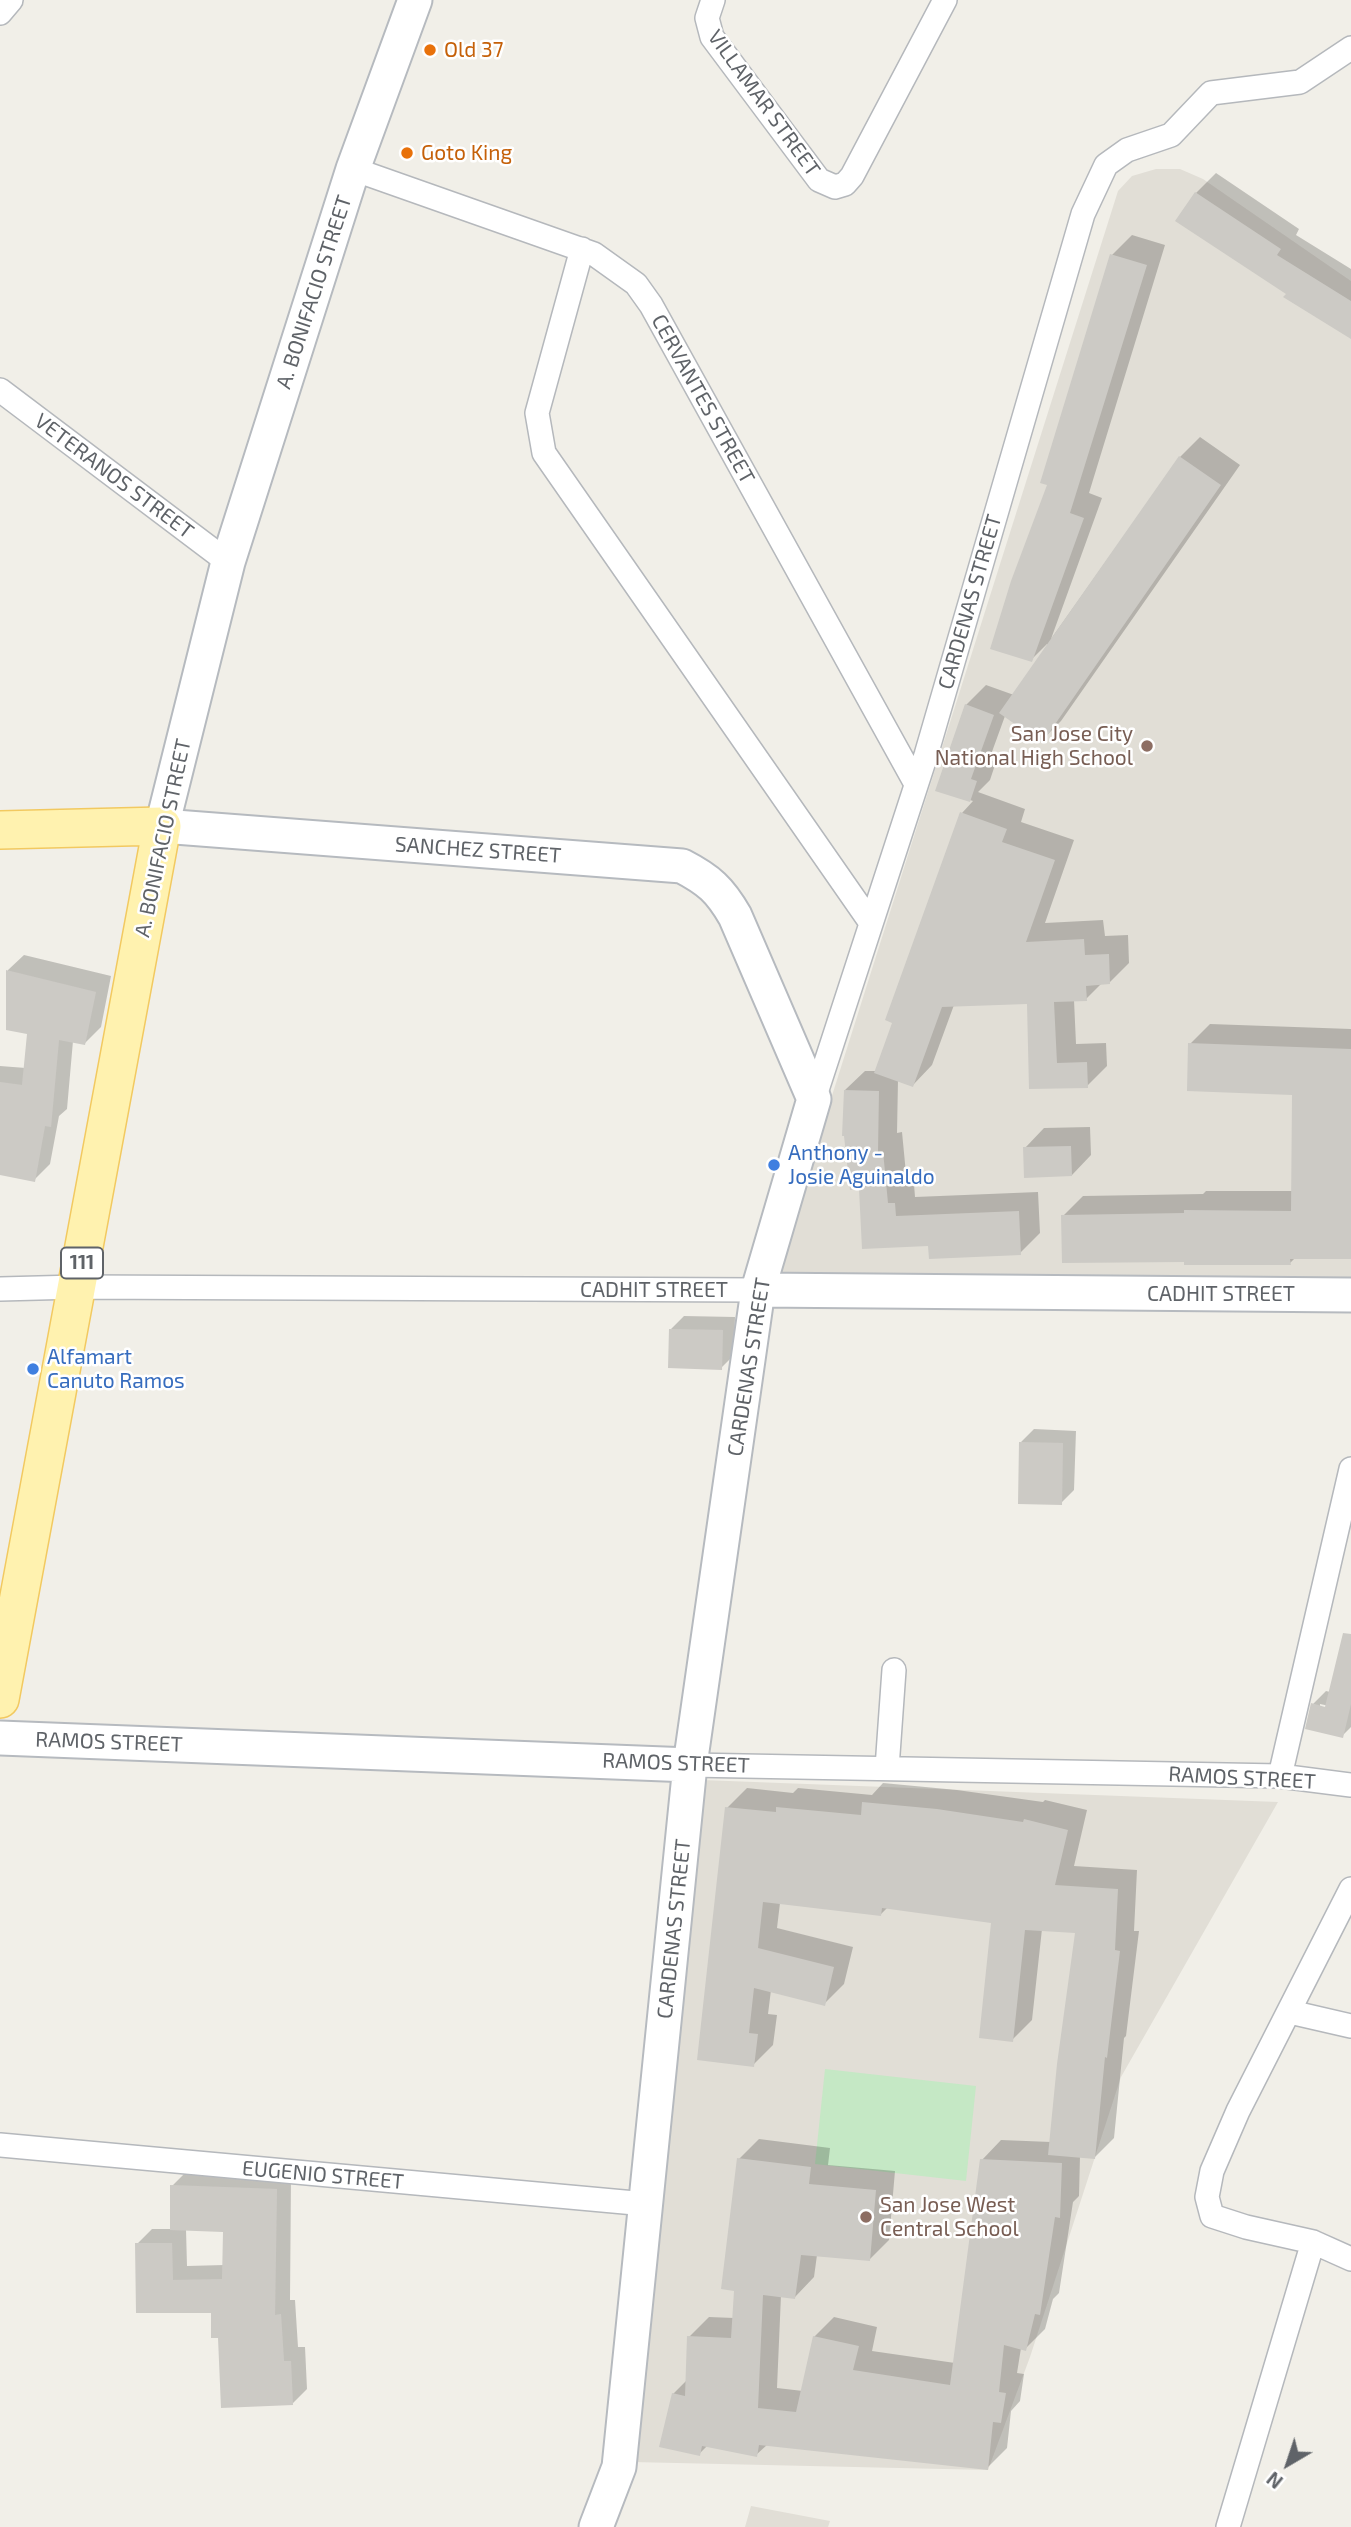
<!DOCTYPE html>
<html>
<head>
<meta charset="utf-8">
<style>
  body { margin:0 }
  #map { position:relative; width:1351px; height:2527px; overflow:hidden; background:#f1efe8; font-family:"Exo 2",sans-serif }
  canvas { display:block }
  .north { position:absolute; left:1253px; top:2429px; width:70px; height:70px; -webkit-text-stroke:5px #fff; paint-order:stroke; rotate:219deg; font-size:19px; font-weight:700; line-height:28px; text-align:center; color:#5f6368 }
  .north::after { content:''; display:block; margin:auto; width:24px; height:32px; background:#5f6368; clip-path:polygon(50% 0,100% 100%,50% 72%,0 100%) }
</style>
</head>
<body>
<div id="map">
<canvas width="1351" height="2527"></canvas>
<div class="north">N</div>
</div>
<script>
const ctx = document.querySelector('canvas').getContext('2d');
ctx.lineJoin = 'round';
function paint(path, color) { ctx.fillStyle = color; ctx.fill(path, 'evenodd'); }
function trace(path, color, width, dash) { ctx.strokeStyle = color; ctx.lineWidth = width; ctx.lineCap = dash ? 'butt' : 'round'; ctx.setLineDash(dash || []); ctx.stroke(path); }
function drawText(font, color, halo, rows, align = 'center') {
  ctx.font = font + ' "Exo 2",sans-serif'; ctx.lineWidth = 5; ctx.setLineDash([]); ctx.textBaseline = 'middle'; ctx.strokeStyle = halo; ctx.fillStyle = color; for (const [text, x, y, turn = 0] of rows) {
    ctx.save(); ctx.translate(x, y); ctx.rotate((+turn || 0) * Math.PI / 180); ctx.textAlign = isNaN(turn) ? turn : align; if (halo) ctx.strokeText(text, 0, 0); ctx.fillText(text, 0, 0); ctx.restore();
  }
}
const education = new Path2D(`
  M 1156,169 L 1180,169 L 1203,179 L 1351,281 L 1351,1288 L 774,1279 L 1118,191 L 1132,176 Z
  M 702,1780 L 1278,1802 L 1121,2077 L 1030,2357 L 988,2470 L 632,2462 Z
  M 751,2506 L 830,2521 L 828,2527 L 745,2527 Z`);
const green = new Path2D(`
  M 825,2069 L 976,2086 L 966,2181 L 815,2164 Z`);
const shadow = new Path2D(`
  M 1216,173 L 1299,229 L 1296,235 L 1351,269 L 1351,337 L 1288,293 L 1196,193 Z
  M 1132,235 L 1165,245 L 1089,493 L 1102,498 L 1051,639 L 1180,457 L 1200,437 L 1240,465 L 1061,721 L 1041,741 L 1005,716 L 989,760 L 996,762 L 990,780 L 978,792 L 1025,809 L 1021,822 L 1074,840 L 1045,923 L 1103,920 L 1105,936 L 1128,935 L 1129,963 L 1109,983 L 1102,983 L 1086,999 L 1074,1000 L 1076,1044 L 1106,1043 L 1107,1066 L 1087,1086 L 1030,1087 L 1028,1002 L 954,1005 L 932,1065 L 913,1085 L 898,1080 L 897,1133 L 902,1132 L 907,1184 L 914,1184 L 915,1197 L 1038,1192 L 1040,1233 L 1020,1253 L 930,1244 L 860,1188 L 845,1090 L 865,1071 L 877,1071 L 962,813 L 973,801 L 937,790 L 966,705 L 986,685 L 1014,695 L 1049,645 L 1047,644 L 1031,660 L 1049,484 L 1112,255 Z
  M 24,955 L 111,976 L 101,1027 L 85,1043 L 73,1041 L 67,1109 L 59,1116 L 50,1164 L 34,1180 L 0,1173 L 0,1066 L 26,1068 L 29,1032 L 8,1028 L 8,970 Z
  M 1210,1024 L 1351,1029 L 1351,1258 L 1296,1257 L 1290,1263 L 1186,1260 L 1063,1216 L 1083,1196 L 1203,1194 L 1206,1191 L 1293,1191 L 1294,1093 L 1190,1044 Z
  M 1090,1127 L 1091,1155 L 1072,1175 L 1025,1148 L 1044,1128 Z
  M 684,1316 L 735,1317 L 734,1355 L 721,1368 L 671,1329 Z
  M 1034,1429 L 1076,1431 L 1074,1490 L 1061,1503 L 1021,1442 Z
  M 1351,1645 L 1351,1727 L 1342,1736 L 1313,1704 L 1326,1691 L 1330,1692 ZM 1320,1704 L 1334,1707 L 1320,1707 Z
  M 883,1783 L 957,1790 L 1043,1802 L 1045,1800 L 1087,1810 L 1074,1866 L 1137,1870 L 1134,1931 L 1139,1931 L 1126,2036 L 1124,2038 L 1114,2138 L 1094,2158 L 1080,2156 L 1079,2196 L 1073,2202 L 1059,2293 L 1053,2299 L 1045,2329 L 1025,2349 L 1021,2348 L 1017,2373 L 1024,2374 L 1020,2401 L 1011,2411 L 1007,2448 L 987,2468 L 768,2444 L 756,2455 L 708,2445 L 699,2454 L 673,2394 L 687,2380 L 689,2337 L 709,2317 L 734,2318 L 739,2159 L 759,2139 L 830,2148 L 828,2165 L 895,2171 L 889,2240 L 869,2260 L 817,2255 L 814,2277 L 795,2297 L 781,2295 L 777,2388 L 803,2391 L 814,2337 L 834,2317 L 877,2327 L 872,2351 L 955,2363 L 982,2160 L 1001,2140 L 1051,2142 L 1077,1931 L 1042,1929 L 1032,2020 L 1012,2040 L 992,1921 L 888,1907 L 881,1914 L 780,1903 L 777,1928 L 853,1947 L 844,1984 L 824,2004 L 771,1990 L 768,2014 L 777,2015 L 773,2045 L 753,2065 L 699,2058 L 727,1808 L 747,1788 L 793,1793 L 798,1788 L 872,1795 Z
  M 187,2171 L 291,2175 L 290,2300 L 295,2300 L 298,2347 L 305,2347 L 307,2389 L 292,2404 L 220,2336 L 212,2311 L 138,2311 L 137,2244 L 152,2229 L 172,2229 L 172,2186 ZM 186,2229 L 225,2230 L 224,2265 L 187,2266 Z`);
const building = new Path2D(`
  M 1195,192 L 1281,249 L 1277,255 L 1351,301 L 1351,339 L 1283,297 L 1286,294 L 1175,221 Z
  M 1110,254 L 1147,265 L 1070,513 L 1084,518 L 1032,662 L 990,649 L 1011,581 L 1047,485 L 1040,483 Z
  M 1179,456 L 1221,485 L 1042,743 L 999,713 Z
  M 965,704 L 994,715 L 971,779 L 977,781 L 970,802 L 935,791 Z
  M 960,812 L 1007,829 L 1002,842 L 1055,860 L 1026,942 L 1084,939 L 1085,955 L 1109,954 L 1110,984 L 1086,986 L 1087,1001 L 1054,1002 L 1057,1063 L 1087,1062 L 1088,1088 L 1029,1089 L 1027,1004 L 942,1007 L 913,1087 L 874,1073 L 892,1023 L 885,1020 Z
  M 6,970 L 96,992 L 85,1045 L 59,1040 L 51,1127 L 45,1126 L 35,1182 L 0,1175 L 0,1082 L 22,1085 L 27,1034 L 6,1030 Z
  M 1188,1043 L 1351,1049 L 1351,1259 L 1290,1259 L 1291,1265 L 1184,1265 L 1184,1262 L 1062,1263 L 1061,1215 L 1184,1213 L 1184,1210 L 1291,1211 L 1292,1095 L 1187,1091 Z
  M 844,1090 L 879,1091 L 878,1152 L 883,1151 L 888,1203 L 895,1203 L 896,1216 L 1019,1211 L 1021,1255 L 929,1259 L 928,1246 L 862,1249 L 859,1189 L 850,1190 L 844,1136 L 842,1136 Z
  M 1071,1146 L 1072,1176 L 1024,1178 L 1023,1147 Z
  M 669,1329 L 723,1330 L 722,1370 L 668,1368 Z
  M 1019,1442 L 1063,1443 L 1062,1505 L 1018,1504 Z
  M 1343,1633 L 1351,1634 L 1351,1704 L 1343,1738 L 1305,1729 L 1311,1703 L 1325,1707 Z
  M 862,1802 L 937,1809 L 1023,1822 L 1024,1819 L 1068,1830 L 1055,1885 L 1118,1889 L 1115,1950 L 1120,1951 L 1107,2058 L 1105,2057 L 1095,2159 L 1048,2155 L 1057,2064 L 1075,1933 L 1025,1930 L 1013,2042 L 979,2038 L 991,1923 L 882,1908 L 881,1916 L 763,1902 L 758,1948 L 834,1967 L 825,2006 L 754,1988 L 749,2033 L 758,2034 L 754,2067 L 697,2060 L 725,1807 L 776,1812 L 776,1807 L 861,1815 Z
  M 737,2158 L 811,2167 L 809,2184 L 876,2190 L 870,2261 L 801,2255 L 795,2299 L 763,2295 L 758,2408 L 796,2412 L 813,2336 L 859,2346 L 853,2370 L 950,2385 L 980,2159 L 1062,2163 L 1060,2218 L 1055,2217 L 1040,2315 L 1035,2314 L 1026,2351 L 1004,2345 L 999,2392 L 1006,2393 L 1001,2423 L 993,2422 L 988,2470 L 759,2445 L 757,2457 L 702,2446 L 700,2456 L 659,2447 L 672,2393 L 685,2396 L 687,2336 L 731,2338 L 734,2291 L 721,2289 Z
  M 170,2185 L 277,2189 L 275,2315 L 281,2314 L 284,2361 L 291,2361 L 293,2405 L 221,2408 L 218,2338 L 211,2338 L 211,2313 L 136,2313 L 135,2243 L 172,2243 L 173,2280 L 222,2279 L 223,2232 L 170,2230 Z`);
const street = new Path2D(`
  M 713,0 L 707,18 L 712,37 L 819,180 L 835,187 L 845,184 L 852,176 L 945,0
  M 0,13 L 11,0
  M 353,169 L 594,254 L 636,284 L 651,305 L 916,784
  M 582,249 L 537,413 L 544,453 L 871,923
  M 0,390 L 228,562
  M 814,1099 L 926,755 L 1083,214 L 1106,165 L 1127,150 L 1171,135 L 1211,93 L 1300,82 L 1351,48
  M 0,1289 L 77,1287 L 758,1290
  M 690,1765 L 1280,1776 L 1351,1785
  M 887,1768 L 894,1670
  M 1280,1776 L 1351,1469
  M 1351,1889 L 1238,2111 L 1212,2171 L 1207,2197 L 1212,2216 L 1246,2227 L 1313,2242 L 1351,2259
  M 1290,2012 L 1351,2026
  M 0,2145 L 646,2204
  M 1228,2527 L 1313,2242`);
const secondary = new Path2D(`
  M 415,0 L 353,169 L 228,562 L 162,826 L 682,866 C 709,880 720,890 735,916 L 814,1099 L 758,1290 L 690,1765 L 619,2467 L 596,2527
  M 758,1290 L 1351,1295
  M 0,1738 L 690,1765`);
const primary = new Path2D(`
  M 0,830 L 162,826 L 0,1699`);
const markers = [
  [430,50,7,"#e8710a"],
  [407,153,7,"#e8710a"],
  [1147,746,7,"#8d6e63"],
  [774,1165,7,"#3f7fe0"],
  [33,1369,7,"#3f7fe0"],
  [866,2217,7,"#8d6e63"]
];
const shields = [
  [82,1263,42]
];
const shieldNames = [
  ["111",82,1263]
];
const foodNames = [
  ["Old 37",444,50],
  ["Goto King",421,153]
];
const streetNames = [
  ["VILLAMAR STREET",764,103,54],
  ["A. BONIFACIO STREET",314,292,-72],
  ["CERVANTES STREET",703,399,61],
  ["VETERANOS STREET",114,476,37],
  ["CARDENAS STREET",970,602,-74],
  ["A. BONIFACIO STREET",163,838,-78],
  ["SANCHEZ STREET",478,850,4],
  ["CADHIT STREET",654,1290],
  ["CADHIT STREET",1221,1294],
  ["CARDENAS STREET",749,1367,-81],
  ["RAMOS STREET",109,1742,2],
  ["RAMOS STREET",676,1763,2],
  ["RAMOS STREET",1242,1778,3],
  ["CARDENAS STREET",674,1929,-84],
  ["EUGENIO STREET",323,2175,5]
];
const educationNames = [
  ["San Jose City",1133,734],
  ["National High School",1133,758],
  ["San Jose West",880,2205,"left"],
  ["Central School",880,2229,"left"]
];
const shopNames = [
  ["Anthony -",788,1153],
  ["Josie Aguinaldo",788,1177],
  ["Alfamart",47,1357],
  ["Canuto Ramos",47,1381]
];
paint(education, '#e1ded6');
paint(green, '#c5e8c5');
paint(shadow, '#0003');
paint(building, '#cccac5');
trace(street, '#b5b8bc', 26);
trace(secondary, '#b6babf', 37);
trace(primary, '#f2c960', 40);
trace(street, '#fff', 23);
trace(secondary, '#fff', 33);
trace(primary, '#fff2af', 37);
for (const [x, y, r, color] of markers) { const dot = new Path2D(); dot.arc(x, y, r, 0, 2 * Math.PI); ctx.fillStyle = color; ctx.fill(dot); trace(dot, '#fff', 2.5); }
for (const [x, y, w] of shields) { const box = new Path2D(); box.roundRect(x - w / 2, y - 15.5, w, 31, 5); ctx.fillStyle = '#fff'; ctx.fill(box); trace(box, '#5f6368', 2); }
drawText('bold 19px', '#5f6368', null, shieldNames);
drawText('21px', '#c56008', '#fff', foodNames, 'left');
drawText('21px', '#5f6368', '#fff', streetNames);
drawText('21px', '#785e54', '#fff', educationNames, 'right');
drawText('21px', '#366cbe', '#fff', shopNames, 'left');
</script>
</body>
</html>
